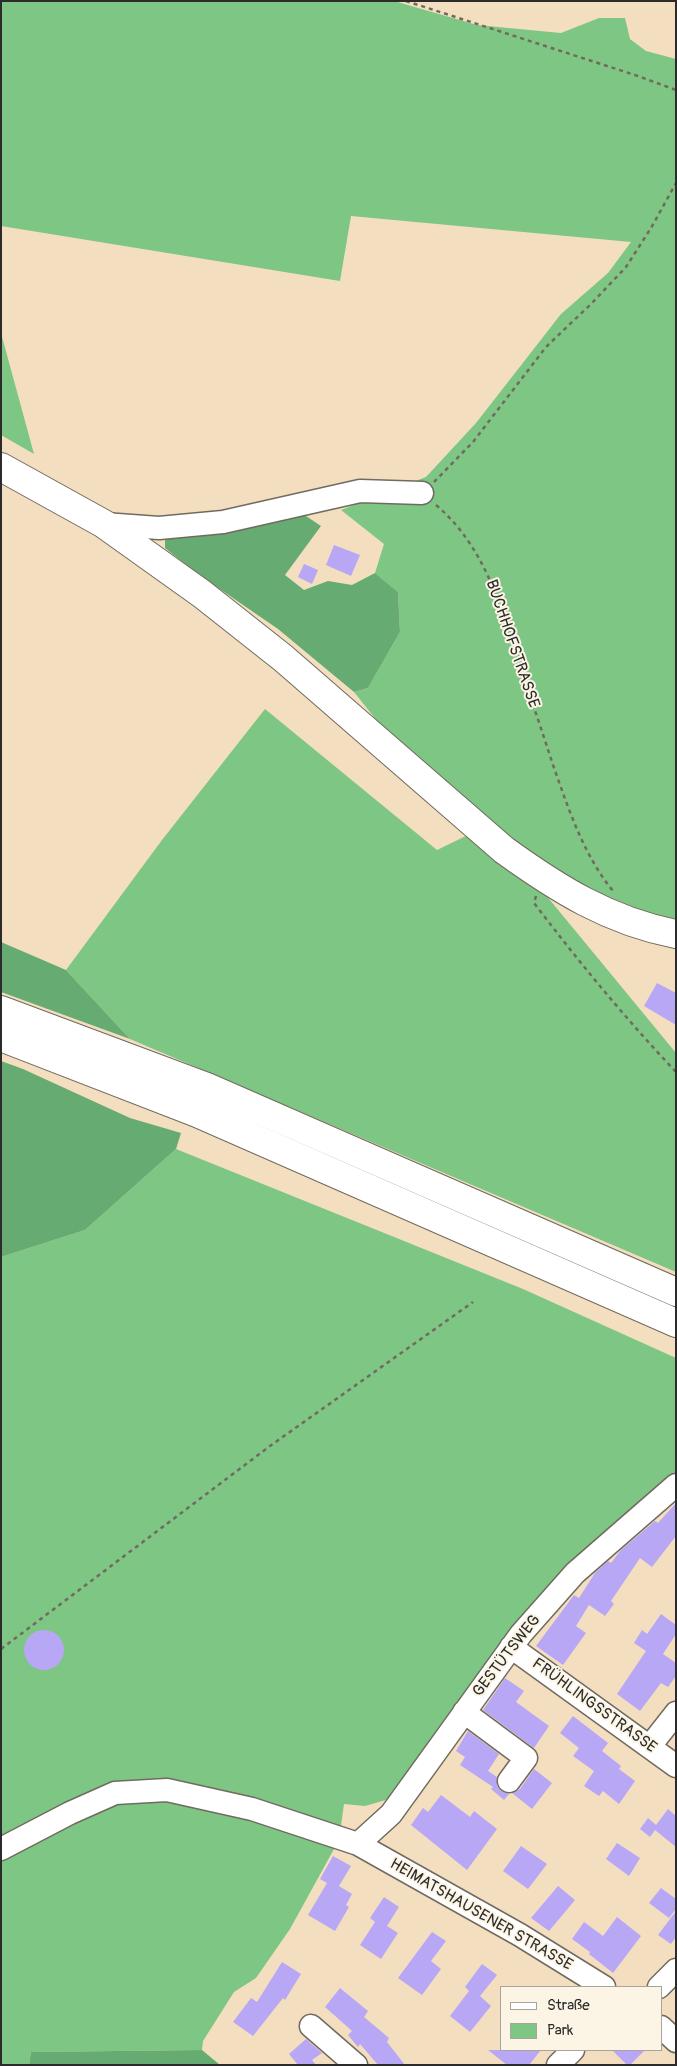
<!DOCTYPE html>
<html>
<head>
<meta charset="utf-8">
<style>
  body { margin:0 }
  #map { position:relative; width:677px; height:2066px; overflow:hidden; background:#f4dec0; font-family:Pangolin,sans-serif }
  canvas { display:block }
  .frame { position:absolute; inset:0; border:2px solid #2b2b2b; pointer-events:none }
  .legend { position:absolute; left:500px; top:1986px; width:162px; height:65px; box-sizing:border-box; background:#fcf5e5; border:1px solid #a8a49b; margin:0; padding:6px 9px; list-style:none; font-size:15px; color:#2b2b2b }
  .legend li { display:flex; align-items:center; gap:10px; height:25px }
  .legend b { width:25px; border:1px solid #a8a49b }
</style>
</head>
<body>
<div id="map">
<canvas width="677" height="2066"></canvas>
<div class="frame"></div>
<ul class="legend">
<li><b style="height:6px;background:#fff"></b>Straße</li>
<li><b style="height:14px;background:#7ec683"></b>Park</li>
</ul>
</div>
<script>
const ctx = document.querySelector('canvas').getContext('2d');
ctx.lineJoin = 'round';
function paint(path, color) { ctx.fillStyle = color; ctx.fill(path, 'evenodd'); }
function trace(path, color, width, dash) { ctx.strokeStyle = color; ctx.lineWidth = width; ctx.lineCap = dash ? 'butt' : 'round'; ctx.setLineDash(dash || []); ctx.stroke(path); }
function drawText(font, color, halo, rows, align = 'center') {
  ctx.font = font + ' Pangolin,sans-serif'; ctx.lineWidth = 4; ctx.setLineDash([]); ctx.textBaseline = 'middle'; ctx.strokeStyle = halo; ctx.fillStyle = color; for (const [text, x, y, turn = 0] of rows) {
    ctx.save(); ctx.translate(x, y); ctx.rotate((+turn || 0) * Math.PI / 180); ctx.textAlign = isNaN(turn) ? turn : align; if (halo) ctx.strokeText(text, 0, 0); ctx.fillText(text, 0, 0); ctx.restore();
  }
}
const green = new Path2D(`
  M 1,1 L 394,1 L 477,25 L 561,33 L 599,18 L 625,18 L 630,39 L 646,51 L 676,59 L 676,947 L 545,894 L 676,1053 L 676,1272 L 130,1039 L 66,970 L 162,840 L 265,709 L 437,850 L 468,835 L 354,692 L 368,688 L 400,632 L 398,592 L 375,573 L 384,544 L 341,510 L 426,477 L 476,423 L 561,314 L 608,273 L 631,242 L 351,216 L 340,281 L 1,226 Z
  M 1,333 L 34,454 L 1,435 Z
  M 176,1149 L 523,1289 L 676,1358 L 676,1480 L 585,1554 L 389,1799 L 365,1806 L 344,1804 L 339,1840 L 290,1929 L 256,1978 L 234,1992 L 203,2041 L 202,2050 L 31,2052 L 29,2065 L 1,2065 L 1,1257 L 85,1230 Z`);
const forest = new Path2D(`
  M 303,514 L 321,526 L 285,575 L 304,590 L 328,581 L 352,585 L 375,573 L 398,592 L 400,632 L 368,688 L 354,692 L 278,629 L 198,574 L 165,548 L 165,537 Z
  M 1,942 L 66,970 L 130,1039 L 1,992 Z
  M 1,1061 L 23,1069 L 130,1118 L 181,1133 L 176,1149 L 85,1230 L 1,1257 Z
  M 202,2050 L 220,2065 L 29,2065 L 31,2052 Z`);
const building = new Path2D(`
  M 334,545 L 360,555 L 351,576 L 326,565 Z
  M 304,564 L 318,570 L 312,584 L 298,577 Z
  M 657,983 L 676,993 L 676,1025 L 644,1006 Z
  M 676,1503 L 676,1536 L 652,1567 L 640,1558 L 611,1601 L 614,1604 L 605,1616 L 589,1605 L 576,1626 L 586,1633 L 563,1665 L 536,1646 L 574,1595 L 579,1598 L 595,1573 L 608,1561 L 611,1563 L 621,1550 L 655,1521 L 658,1523 Z
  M 661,1614 L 676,1625 L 676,1634 L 663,1654 L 676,1663 L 676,1676 L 668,1687 L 661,1683 L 640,1711 L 617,1694 L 646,1651 L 634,1643 L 642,1630 L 647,1634 Z
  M24 1650a20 20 0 1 1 40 0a20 20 0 1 1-40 0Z
  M 505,1678 L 524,1691 L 516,1702 L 549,1726 L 534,1748 L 483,1710 Z
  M 573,1716 L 608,1743 L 602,1751 L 621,1766 L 619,1769 L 635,1781 L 619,1804 L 603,1791 L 599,1796 L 584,1786 L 594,1771 L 573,1756 L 579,1748 L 560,1733 Z
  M 468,1731 L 499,1754 L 488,1771 L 497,1777 L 497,1786 L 501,1791 L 509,1794 L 504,1800 L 491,1789 L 493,1787 L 460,1765 L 465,1757 L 456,1751 Z
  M 534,1769 L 552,1783 L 532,1809 L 512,1793 L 520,1789 Z
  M 441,1795 L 470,1817 L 474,1811 L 497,1829 L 467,1870 L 411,1825 L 423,1808 L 428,1812 Z
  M 668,1809 L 676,1816 L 676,1847 L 655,1830 L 650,1837 L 640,1829 L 648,1818 L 656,1825 Z
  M 617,1843 L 640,1858 L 629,1876 L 606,1859 Z
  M 521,1846 L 547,1864 L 528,1889 L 503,1871 Z
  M 333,1856 L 351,1866 L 339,1886 L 352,1894 L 346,1905 L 349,1907 L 335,1931 L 308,1915 L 327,1883 L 320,1879 Z
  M 558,1886 L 575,1900 L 549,1931 L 531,1918 Z
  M 661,1888 L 676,1899 L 676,1909 L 669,1918 L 649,1903 Z
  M 384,1897 L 399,1907 L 387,1926 L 398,1933 L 381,1959 L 360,1945 L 375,1922 L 370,1918 Z
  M 676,1911 L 676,1937 L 671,1944 L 658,1935 Z
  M 617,1917 L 641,1936 L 613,1973 L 589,1954 L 590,1952 L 572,1939 L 584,1922 L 603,1936 Z
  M 432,1932 L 446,1941 L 431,1961 L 441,1969 L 422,1995 L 398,1978 Z
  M 282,1962 L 301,1974 L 285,2000 L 283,1998 L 253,2036 L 233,2022 L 251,1998 L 257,2002 Z
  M 482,1964 L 497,1975 L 480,1996 L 491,2006 L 470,2032 L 450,2016 L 469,1991 L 465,1987 Z
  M 340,1988 L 368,2011 L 364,2017 L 389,2038 L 387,2042 L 405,2065 L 378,2065 L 360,2044 L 358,2047 L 348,2035 L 352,2031 L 325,2007 Z
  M 306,2039 L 322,2053 L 312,2060 L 316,2065 L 298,2065 L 289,2054 Z
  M 488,2050 L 541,2050 L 529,2065 L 507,2065 Z
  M 612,2050 L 645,2050 L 630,2065 L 627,2065 Z`);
const path = new Path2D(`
  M 406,1 L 635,75 L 676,90
  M 434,482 L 473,442 L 546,347 L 591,304 L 626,267 L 651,228 L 676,183
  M 436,505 C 481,543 499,599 516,653 C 528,690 541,728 553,765 C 569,810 583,854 613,891
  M 536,896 L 534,903 C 579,962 625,1018 676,1072
  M 1,1649 L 270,1446 L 473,1302`);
const minor = new Path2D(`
  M 104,524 L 159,528 L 223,522 L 360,491 L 422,493
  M 511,1647 L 676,1766
  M 464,1712 L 526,1758 L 509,1781
  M 650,1746 L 676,1713
  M 358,1844 L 391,1814 L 521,1634 L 575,1573 L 676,1485
  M 1,1849 L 70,1813 L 115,1793 L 167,1790 L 252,1809 L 358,1844 L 520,1935 L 604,1987
  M 659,1987 L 676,1970
  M 311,2026 L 356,2065
  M 661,2027 L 676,2041
  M 558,2065 L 573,2050`);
const major = new Path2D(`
  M 1,467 L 104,524 L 202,594 L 283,658 L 504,850 C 558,889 609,921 676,934`);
const highway = new Path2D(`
  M 1,1010 L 207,1087 L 676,1292
  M 1,1037 L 197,1113 L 676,1323`);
const streetNames = [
  ["BUCHHOFSTRASSE",512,644,71],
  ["GESTÜTSWEG",507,1656,-52],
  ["FRÜHLINGSSTRASSE",594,1706,36],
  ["HEIMATSHAUSENER STRASSE",481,1915,30]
];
paint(green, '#7ec683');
paint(forest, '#66ab71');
paint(building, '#b7a7f4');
trace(minor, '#716a5f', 25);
trace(major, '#716a5f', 30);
trace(highway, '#716a5f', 30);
trace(path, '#716a5f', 2.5, [4, 4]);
trace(minor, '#fff', 22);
trace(major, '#fff', 28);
trace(highway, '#fff', 28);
drawText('16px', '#2b2b2b', '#fcf5e5', streetNames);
</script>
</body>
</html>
